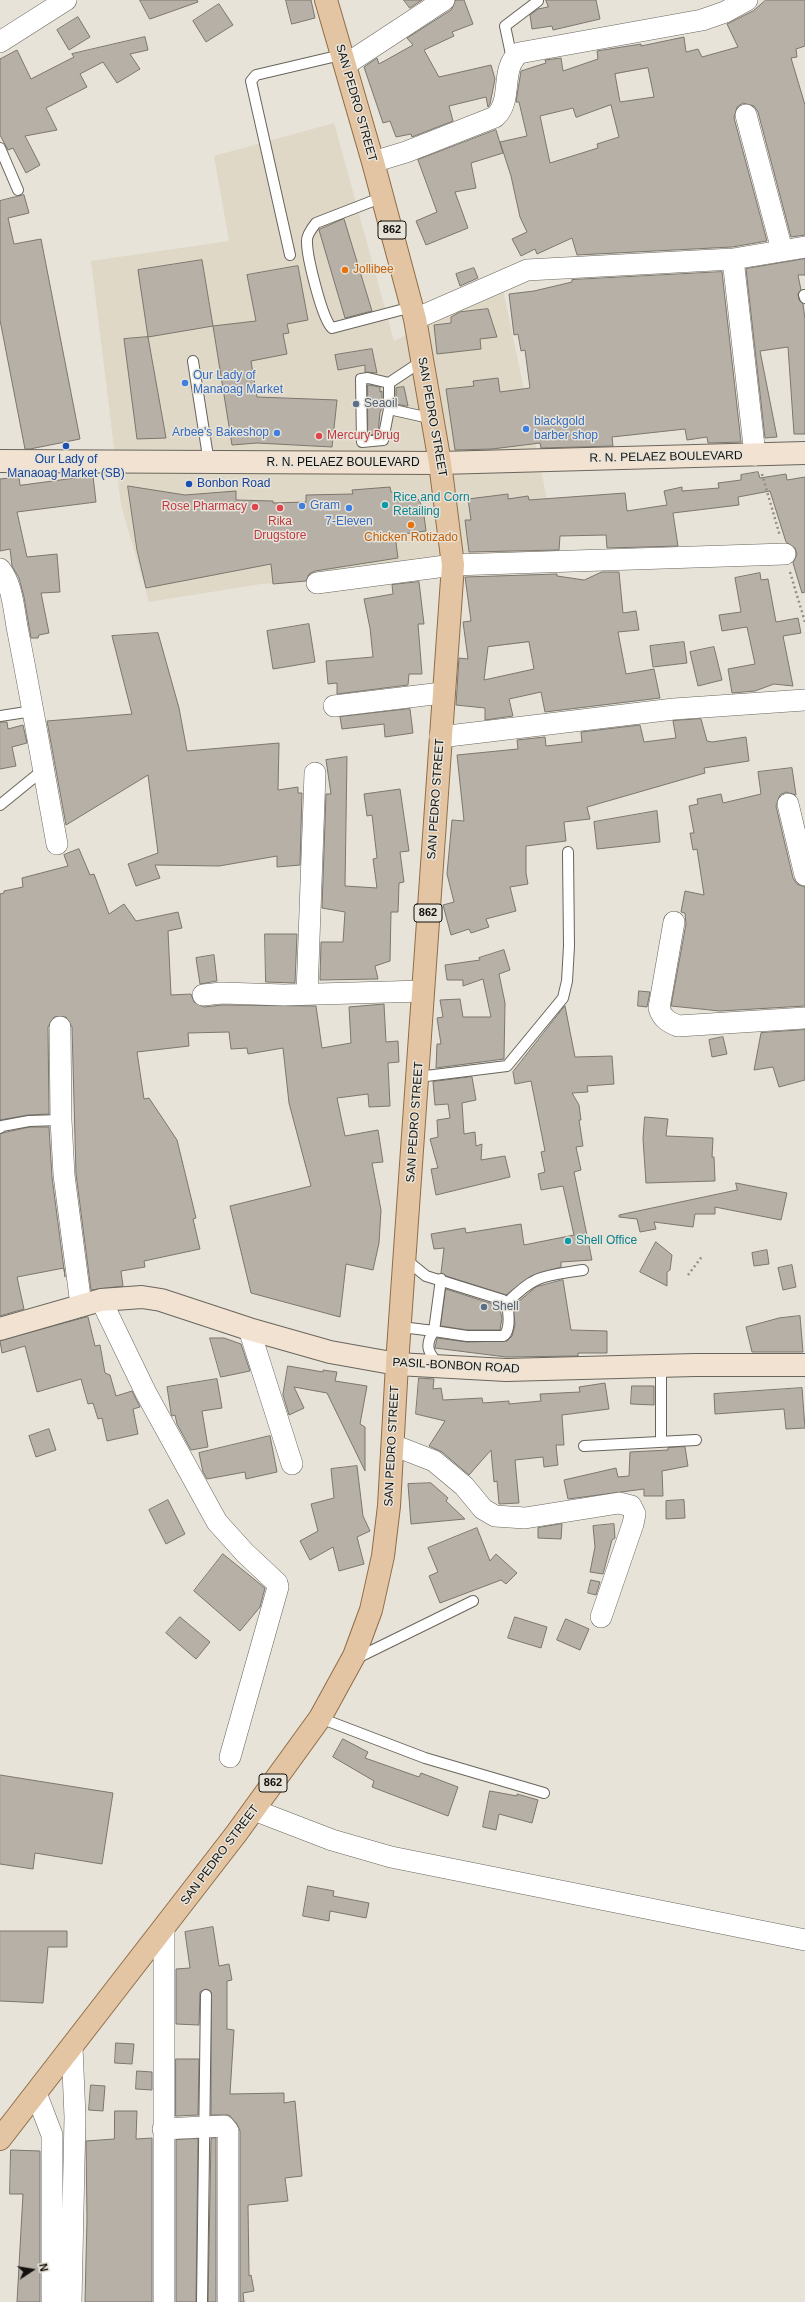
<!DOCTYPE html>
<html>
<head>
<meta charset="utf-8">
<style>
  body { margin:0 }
  #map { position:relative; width:805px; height:2302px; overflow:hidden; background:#e7e3d9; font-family:Helvetica,sans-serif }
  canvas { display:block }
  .north { position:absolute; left:12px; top:2250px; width:40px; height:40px; -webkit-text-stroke:3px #e7e3d9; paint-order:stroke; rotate:78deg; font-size:11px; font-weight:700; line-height:16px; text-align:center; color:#13110e }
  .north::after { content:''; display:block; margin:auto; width:14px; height:18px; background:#13110e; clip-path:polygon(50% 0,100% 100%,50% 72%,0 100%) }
</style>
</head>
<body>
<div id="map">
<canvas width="805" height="2302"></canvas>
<div class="north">N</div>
</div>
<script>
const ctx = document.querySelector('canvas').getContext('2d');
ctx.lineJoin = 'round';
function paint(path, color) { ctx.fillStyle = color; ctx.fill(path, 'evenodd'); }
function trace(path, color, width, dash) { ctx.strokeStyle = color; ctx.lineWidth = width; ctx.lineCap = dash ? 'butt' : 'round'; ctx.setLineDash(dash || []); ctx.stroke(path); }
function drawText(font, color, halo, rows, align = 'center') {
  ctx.font = font + ' Helvetica,sans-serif'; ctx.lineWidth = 3; ctx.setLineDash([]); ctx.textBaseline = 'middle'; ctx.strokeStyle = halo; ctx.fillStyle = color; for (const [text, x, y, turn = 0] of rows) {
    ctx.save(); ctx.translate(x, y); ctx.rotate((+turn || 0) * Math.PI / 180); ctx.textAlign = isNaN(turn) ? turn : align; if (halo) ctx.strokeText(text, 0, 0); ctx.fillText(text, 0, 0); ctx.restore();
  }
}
const built = new Path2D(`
  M 334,123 L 394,341 L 503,289 L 560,561 L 261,584 L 149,602 L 121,505 L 91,261 L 229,241 L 214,156 Z`);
const building = new Path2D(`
  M 140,0 L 197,0 L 198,2 L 150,19 Z
  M 286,0 L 311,0 L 315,18 L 292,24 Z
  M 404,0 L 422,0 L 410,8 Z
  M 456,0 L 464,0 L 473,24 L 452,32 L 454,36 L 424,50 L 439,77 L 491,65 L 495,79 L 490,104 L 488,107 L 486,97 L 449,106 L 453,121 L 412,137 L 411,134 L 396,137 L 390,121 L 383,123 L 364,67 L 377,58 L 379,64 L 413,45 L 407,38 L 451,10 Z
  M 546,0 L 596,0 L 600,19 L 553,30 L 552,26 L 532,29 L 530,15 L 538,9 L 548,7 Z
  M 766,0 L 805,0 L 805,46 L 796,49 L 797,57 L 791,58 L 805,105 L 805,235 L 791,237 L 758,112 L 754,106 L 743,103 L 737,107 L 734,118 L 767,241 L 732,247 L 577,255 L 572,238 L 537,254 L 535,249 L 521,256 L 512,239 L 527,232 L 520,217 L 511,176 L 500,142 L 527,136 L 519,102 L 516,102 L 521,71 L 546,63 L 545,60 L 561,58 L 563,71 L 598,59 L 597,51 L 641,44 L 641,46 L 684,37 L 686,52 L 698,49 L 702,57 L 738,47 L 727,24 L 753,11 ZM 648,68 L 654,97 L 620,102 L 615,74 ZM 611,105 L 619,137 L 597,144 L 598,148 L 550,163 L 540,116 L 573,108 L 576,117 Z
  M 219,4 L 233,25 L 206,42 L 193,21 Z
  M 78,17 L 90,37 L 69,50 L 57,30 Z
  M 145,37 L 148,50 L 130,54 L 140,69 L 117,83 L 103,62 L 80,74 L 87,87 L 46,108 L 57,130 L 25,136 L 40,165 L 26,173 L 13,148 L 8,150 L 0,135 L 0,59 L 17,50 L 31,79 L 74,57 L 72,54 Z
  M 496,130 L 503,153 L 471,163 L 476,188 L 455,192 L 468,228 L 426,245 L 416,221 L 437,212 L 418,160 Z
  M 24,195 L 29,213 L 8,218 L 14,244 L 41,239 L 80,439 L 30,449 L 25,449 L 0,320 L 0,201 Z
  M 344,219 L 372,311 L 345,318 L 319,230 Z
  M 805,259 L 805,275 L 798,275 L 801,290 L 798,294 L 799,300 L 803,304 L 805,319 L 805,434 L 794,434 L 788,347 L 760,351 L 777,437 L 765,438 L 746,269 Z
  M 202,260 L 213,326 L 148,337 L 138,270 Z
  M 298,266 L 308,320 L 287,324 L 289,333 L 283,334 L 287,354 L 251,361 L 257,397 L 337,400 L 332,447 L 257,443 L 232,445 L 213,326 L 256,321 L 247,275 Z
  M 474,268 L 478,278 L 460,286 L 456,274 Z
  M 722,272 L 741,442 L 708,443 L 707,437 L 687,440 L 685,429 L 612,437 L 613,446 L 541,448 L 540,443 L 492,449 L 455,450 L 446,389 L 474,386 L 473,381 L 498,378 L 500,392 L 530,388 L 525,350 L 521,351 L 518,334 L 514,335 L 509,294 L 534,291 L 572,282 L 572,280 Z
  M 488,309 L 497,337 L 480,339 L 481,349 L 437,354 L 434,325 L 451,323 L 451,317 L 460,312 Z
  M 148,337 L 166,438 L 137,439 L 124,339 Z
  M 372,349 L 377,373 L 365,372 L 365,365 L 338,370 L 335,355 Z
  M 368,385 L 380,387 L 380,392 L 382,391 L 382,408 L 380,412 L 378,434 L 368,435 Z
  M 404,387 L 408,406 L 406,406 L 396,404 L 396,388 Z
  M 758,472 L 760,478 L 786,474 L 787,480 L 805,477 L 805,592 L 802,593 L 793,563 L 797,554 L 795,548 L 786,542 L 770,491 L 738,497 L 739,505 L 673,513 L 678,546 L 607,548 L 606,535 L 560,536 L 559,550 L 469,552 L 465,520 L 471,520 L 468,499 L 508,494 L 508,499 L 528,496 L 529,500 L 625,493 L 627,511 L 667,505 L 664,491 L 682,487 L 682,491 L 719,488 L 718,483 L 741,480 L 741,475 Z
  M 93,476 L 96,502 L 17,512 L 27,557 L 57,554 L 60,592 L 41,593 L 49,633 L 39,635 L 38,638 L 31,638 L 24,597 L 19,578 L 12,566 L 10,549 L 0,551 L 0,479 L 19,477 L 20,485 Z
  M 128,486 L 185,495 L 236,491 L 236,500 L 273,501 L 273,503 L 306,502 L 306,495 L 353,494 L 352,490 L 390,487 L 391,492 L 418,499 L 423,508 L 426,531 L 395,535 L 398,558 L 315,571 L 309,574 L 306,581 L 273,584 L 271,564 L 146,588 L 137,550 Z
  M 602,572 L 619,572 L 623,613 L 636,611 L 639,630 L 618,632 L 626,674 L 654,669 L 660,698 L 545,712 L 541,692 L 509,699 L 513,716 L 485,720 L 485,708 L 456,705 L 459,658 L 468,659 L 463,622 L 471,621 L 465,577 L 557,574 L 557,576 L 584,580 ZM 529,642 L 534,669 L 484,680 L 488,647 Z
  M 760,573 L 761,580 L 768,579 L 776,622 L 798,618 L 801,633 L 783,636 L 793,686 L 774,684 L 755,691 L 732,693 L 728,669 L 755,664 L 747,627 L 722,631 L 719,615 L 741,612 L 735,578 Z
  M 419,582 L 424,624 L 418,624 L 422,674 L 409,674 L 408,685 L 337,694 L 337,683 L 328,684 L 326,661 L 373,657 L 370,628 L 364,599 L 393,594 L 392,585 Z
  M 309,624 L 315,662 L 273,669 L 267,631 Z
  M 158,633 L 179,708 L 187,751 L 279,743 L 278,790 L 298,787 L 298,793 L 302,793 L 300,865 L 277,867 L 277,856 L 219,866 L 155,865 L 160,878 L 136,886 L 128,864 L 158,853 L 148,775 L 66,825 L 47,721 L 132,714 L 112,636 Z
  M 684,642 L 687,663 L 653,667 L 650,646 Z
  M 714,647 L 722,680 L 698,686 L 690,652 Z
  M 410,709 L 413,733 L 385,737 L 384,724 L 342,729 L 340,717 Z
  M 701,719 L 707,741 L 712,742 L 746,737 L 749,761 L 704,768 L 705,773 L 587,807 L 590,819 L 564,822 L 566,841 L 526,846 L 526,873 L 528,884 L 510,887 L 516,911 L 486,919 L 489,927 L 471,933 L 469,929 L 451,935 L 443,905 L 454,902 L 447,874 L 452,820 L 464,821 L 457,755 L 518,749 L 517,740 L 545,737 L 546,746 L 582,742 L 581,732 L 640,725 L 644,742 L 676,738 L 673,721 Z
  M 0,722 L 7,722 L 8,729 L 23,725 L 27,743 L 12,747 L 16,766 L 0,769 Z
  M 347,757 L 345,886 L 377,888 L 373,859 L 377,858 L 372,815 L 367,816 L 364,794 L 400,789 L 409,851 L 400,852 L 404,882 L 399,883 L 398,912 L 391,912 L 390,961 L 375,966 L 378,979 L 320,980 L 321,942 L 343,942 L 345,912 L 322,908 L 326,794 L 331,794 L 326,760 Z
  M 792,768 L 796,795 L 786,792 L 780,795 L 776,806 L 793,878 L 797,884 L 805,887 L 805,1006 L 720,1011 L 671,1006 L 686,924 L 685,913 L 681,912 L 685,891 L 704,895 L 697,849 L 693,850 L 690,833 L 694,833 L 689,806 L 698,804 L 697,799 L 721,794 L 723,803 L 761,794 L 758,772 Z
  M 657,811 L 660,842 L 597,849 L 594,822 Z
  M 79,849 L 90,875 L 94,874 L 109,914 L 124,904 L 136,921 L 178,912 L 182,928 L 168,931 L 171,995 L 191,994 L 194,1002 L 204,1007 L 222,1005 L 316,1006 L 322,1048 L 351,1043 L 349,1007 L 384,1004 L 386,1042 L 398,1041 L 399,1062 L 388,1063 L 390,1106 L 369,1107 L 368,1094 L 337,1098 L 345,1136 L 378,1130 L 383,1162 L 372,1163 L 381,1210 L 379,1243 L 373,1270 L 346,1264 L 340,1317 L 251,1293 L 230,1206 L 311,1186 L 289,1103 L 283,1048 L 248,1054 L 247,1048 L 231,1049 L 229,1032 L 188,1033 L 189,1046 L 137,1052 L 144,1099 L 149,1098 L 177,1140 L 196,1218 L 193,1219 L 200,1249 L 144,1261 L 145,1267 L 121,1271 L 123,1286 L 91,1290 L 76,1174 L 72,1027 L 66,1017 L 54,1017 L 48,1027 L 49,1114 L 28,1115 L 0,1120 L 0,894 L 4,893 L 4,891 L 23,887 L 22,878 L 68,866 L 64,855 Z
  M 265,934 L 297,934 L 295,983 L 266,982 Z
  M 504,950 L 510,970 L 499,974 L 505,1003 L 504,1059 L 436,1068 L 437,1044 L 441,1044 L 437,1018 L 443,1017 L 440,1000 L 460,999 L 463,1017 L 491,1017 L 483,979 L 463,986 L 463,980 L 447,980 L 445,965 L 480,960 L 479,958 Z
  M 214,955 L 217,981 L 200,984 L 196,958 Z
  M 639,991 L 650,992 L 647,1007 L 638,1006 Z
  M 565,1006 L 575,1057 L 612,1056 L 614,1084 L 587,1086 L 588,1092 L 572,1093 L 579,1105 L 581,1120 L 579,1120 L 583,1146 L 576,1147 L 581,1170 L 574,1172 L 592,1260 L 561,1262 L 561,1267 L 531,1276 L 506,1295 L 446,1276 L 441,1273 L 444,1248 L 434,1249 L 431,1234 L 465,1228 L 466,1233 L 521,1224 L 524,1245 L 574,1235 L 563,1186 L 541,1190 L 538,1174 L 545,1172 L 541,1152 L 545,1151 L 531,1081 L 515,1084 L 513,1072 Z
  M 805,1030 L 805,1080 L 779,1087 L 773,1067 L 754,1070 L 761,1033 Z
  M 723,1037 L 727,1054 L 712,1057 L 709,1040 Z
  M 472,1077 L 476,1100 L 462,1103 L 464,1134 L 475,1132 L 476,1146 L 482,1144 L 481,1160 L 505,1156 L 510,1177 L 436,1195 L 431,1169 L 438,1168 L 430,1139 L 438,1137 L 437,1120 L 450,1118 L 448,1104 L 435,1105 L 433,1082 Z
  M 645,1117 L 668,1119 L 666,1136 L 713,1138 L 712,1157 L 714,1157 L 715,1181 L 646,1183 L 643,1139 Z
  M 30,1127 L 49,1127 L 52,1177 L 65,1277 L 64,1268 L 17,1277 L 24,1309 L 0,1316 L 0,1134 Z
  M 736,1183 L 787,1193 L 781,1220 L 715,1207 L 715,1214 L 695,1214 L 693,1227 L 654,1222 L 656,1229 L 640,1232 L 637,1219 L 619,1217 L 619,1215 L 737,1190 Z
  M 656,1242 L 672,1255 L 670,1270 L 667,1272 L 667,1286 L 640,1272 Z
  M 767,1250 L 769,1264 L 754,1266 L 752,1253 Z
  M 792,1265 L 796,1287 L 783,1290 L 778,1268 Z
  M 563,1280 L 571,1330 L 607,1331 L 607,1353 L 578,1353 L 578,1356 L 506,1357 L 435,1348 L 437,1338 L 467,1342 L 507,1341 L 512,1336 L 515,1325 L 513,1306 L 536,1287 Z
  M 446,1289 L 499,1306 L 502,1318 L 500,1330 L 467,1330 L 441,1326 Z
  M 800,1316 L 803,1352 L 752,1352 L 746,1327 L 779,1318 Z
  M 88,1317 L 95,1346 L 100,1345 L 105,1373 L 110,1375 L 116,1396 L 132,1391 L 140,1407 L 133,1409 L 138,1434 L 107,1441 L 102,1418 L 98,1419 L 93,1403 L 88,1404 L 81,1379 L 37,1392 L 25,1346 L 2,1353 L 0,1341 Z
  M 210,1338 L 224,1338 L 241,1344 L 250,1371 L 221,1377 Z
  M 288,1366 L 323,1372 L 323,1370 L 337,1372 L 335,1381 L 367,1386 L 360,1424 L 365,1427 L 365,1471 L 327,1393 L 294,1387 L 304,1408 L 289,1415 L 283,1395 Z
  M 419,1378 L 434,1379 L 433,1389 L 441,1388 L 443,1400 L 482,1398 L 483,1403 L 509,1401 L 509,1404 L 541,1401 L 540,1394 L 580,1392 L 579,1387 L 605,1383 L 609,1409 L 562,1415 L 564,1445 L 556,1445 L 558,1465 L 544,1467 L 543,1457 L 515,1460 L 519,1503 L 499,1504 L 497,1481 L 494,1482 L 491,1450 L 469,1475 L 442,1452 L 429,1446 L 445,1421 L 416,1414 Z
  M 217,1379 L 222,1408 L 202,1411 L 208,1447 L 191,1450 L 177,1424 L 175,1415 L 172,1416 L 171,1413 L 167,1387 Z
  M 632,1386 L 654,1386 L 654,1405 L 631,1404 Z
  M 802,1388 L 805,1428 L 786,1429 L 784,1409 L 715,1414 L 714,1394 Z
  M 49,1429 L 56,1450 L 36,1457 L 29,1436 Z
  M 270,1436 L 277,1472 L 246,1479 L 245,1472 L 207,1479 L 203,1472 L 199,1453 Z
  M 685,1447 L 688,1466 L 662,1471 L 663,1496 L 644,1496 L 644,1489 L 568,1499 L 564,1480 L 616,1468 L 618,1477 L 629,1476 L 630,1452 L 668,1450 L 668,1448 Z
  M 357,1466 L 363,1516 L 370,1531 L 357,1537 L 364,1564 L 339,1571 L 333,1547 L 310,1560 L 300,1541 L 318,1531 L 311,1504 L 334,1498 L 331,1469 Z
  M 431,1483 L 448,1498 L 446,1501 L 465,1519 L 411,1524 L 408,1484 Z
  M 168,1500 L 185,1534 L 166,1544 L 149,1510 Z
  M 684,1500 L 685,1518 L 666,1519 L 666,1501 Z
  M 562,1524 L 561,1539 L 538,1538 L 538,1528 Z
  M 614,1524 L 615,1538 L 612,1540 L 603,1574 L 590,1572 L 595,1547 L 593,1526 Z
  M 477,1528 L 490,1561 L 496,1554 L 517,1573 L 506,1584 L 501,1580 L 440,1603 L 429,1576 L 438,1572 L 428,1548 Z
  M 223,1554 L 265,1588 L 260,1607 L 240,1631 L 194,1591 Z
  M 591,1580 L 600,1582 L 596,1595 L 588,1593 Z
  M 180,1617 L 210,1642 L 196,1659 L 166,1633 Z
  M 515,1617 L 547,1627 L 541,1648 L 508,1638 Z
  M 566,1619 L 589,1629 L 580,1650 L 557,1640 Z
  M 343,1739 L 368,1752 L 365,1758 L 419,1777 L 421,1773 L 458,1787 L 448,1816 L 372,1787 L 374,1781 L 333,1757 Z
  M 0,1775 L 113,1793 L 102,1864 L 35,1853 L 33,1869 L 0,1864 Z
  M 490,1791 L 517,1796 L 517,1794 L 538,1800 L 532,1823 L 499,1814 L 496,1830 L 483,1827 Z
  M 308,1886 L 334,1891 L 333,1896 L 369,1903 L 366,1918 L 330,1911 L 329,1921 L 303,1916 Z
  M 213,1927 L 219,1966 L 229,1964 L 232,1980 L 227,1981 L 227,2029 L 234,2030 L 230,2094 L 284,2093 L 284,2103 L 295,2101 L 302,2176 L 285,2178 L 288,2201 L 248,2205 L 249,2276 L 251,2275 L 254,2291 L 243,2293 L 244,2302 L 240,2302 L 240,2131 L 237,2124 L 229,2115 L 211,2115 L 211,1992 L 206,1989 L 200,1992 L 199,2025 L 176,2024 L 176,1969 L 190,1968 L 185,1932 Z
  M 0,1931 L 67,1931 L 67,1947 L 48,1947 L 43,2003 L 0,2001 Z
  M 116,2043 L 134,2044 L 132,2064 L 115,2063 Z
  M 176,2059 L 199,2059 L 198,2115 L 176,2116 Z
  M 137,2071 L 152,2072 L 152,2090 L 136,2089 Z
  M 91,2085 L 105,2086 L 103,2111 L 89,2110 Z
  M 115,2111 L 137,2111 L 136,2139 L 152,2138 L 152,2302 L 85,2302 L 87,2219 L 86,2141 L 114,2139 Z
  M 216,2138 L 216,2302 L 208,2302 L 211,2139 Z
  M 198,2139 L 196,2302 L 176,2302 L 176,2140 Z
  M 11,2150 L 40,2151 L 40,2302 L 17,2302 L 23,2194 L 10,2194 Z`);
const path = new Path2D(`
  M 762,474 L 780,536
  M 790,572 L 805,622
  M 688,1275 L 703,1255`);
const lane = new Path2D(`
  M 512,59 L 505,26 L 538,1
  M 0,148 L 18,190
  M 383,197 L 316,223 C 312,228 306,236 307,242 C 307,257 322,319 332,328 L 412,307
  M 290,255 L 251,81 L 256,75 L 341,55
  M 804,295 L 805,298
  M 193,361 L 209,463
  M 422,361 L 389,383 L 389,409 L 434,419
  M 389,409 L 383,440 L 362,442 L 361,379 L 368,378 L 389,383
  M 0,716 L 33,711
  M 0,805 L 43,770
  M 418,1077 L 507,1066 L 563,998 L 567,981 L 569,946 L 568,852
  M 0,1128 L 2,1126 L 29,1121 L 61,1120
  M 405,1259 L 426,1276 L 503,1300 C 510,1305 511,1332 503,1336 L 467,1336 L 434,1331 C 424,1345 428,1354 440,1365
  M 507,1303 C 535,1274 545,1276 583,1270
  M 401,1327 L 434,1331 L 441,1279
  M 661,1366 L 661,1442
  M 584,1446 L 696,1440
  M 355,1659 L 473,1601
  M 320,1718 L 425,1758 L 544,1793
  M 202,2302 L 206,1995`);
const street = new Path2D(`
  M 0,42 L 66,0
  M 345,65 L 444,0
  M 746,115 L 782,250
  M 373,162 L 406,152 L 495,117 C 514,100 499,70 519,53 L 702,20 L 725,12 L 747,0
  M 733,259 L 755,455
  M 415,319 L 527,270 L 733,259 L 805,247
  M 0,569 C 13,585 14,613 18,632 C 32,703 44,773 57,844
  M 317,583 L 453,565 L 785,554
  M 334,706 L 442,693
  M 440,737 L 674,709 L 805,700
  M 788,804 L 805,875
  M 674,922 L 659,1008 C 662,1018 668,1022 678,1026 L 805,1018
  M 307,994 L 315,773
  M 203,995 L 222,993 L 284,995 L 423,991
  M 60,1027 L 61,1120 L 64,1175 L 81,1305
  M 101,1300 L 146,1393 L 217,1522 L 245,1553 L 277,1583 L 278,1587 L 230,1757
  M 249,1329 L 292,1464
  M 393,1445 L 434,1461 L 464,1486 L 483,1509 L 495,1516 L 525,1518 L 619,1503 L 631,1506 L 635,1514 L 633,1524 L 601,1617
  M 254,1810 L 332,1840 L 391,1857 L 805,1940
  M 164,1929 L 164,2302
  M 36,2093 L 52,2135 L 52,2302
  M 163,2129 L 224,2126 L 228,2131 L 228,2302
  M 71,2302 L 75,2117 L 72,2047`);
const secondary = new Path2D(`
  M 0,461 L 440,463 L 805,453
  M 0,1329 L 101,1300 L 142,1297 L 161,1300 L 249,1329 L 330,1352 L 397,1364 L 506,1370 L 695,1365 L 805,1365`);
const primary = new Path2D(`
  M 0,2139 L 236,1834 L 320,1718 L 354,1656 L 371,1610 L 383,1556 L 389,1506 L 397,1364 L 453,565 L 440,463 L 415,319 L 373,162 L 326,0`);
const markers = [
  [345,270,4,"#e8710a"],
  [185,383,4,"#3f7fe0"],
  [356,404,4,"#5c6f8a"],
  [526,429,4,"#3f7fe0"],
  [277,433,4,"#3f7fe0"],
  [319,436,4,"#e0444e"],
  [66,446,4,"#1a4fb4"],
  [189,484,4,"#1a4fb4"],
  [385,505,4,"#0f9aa8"],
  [302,506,4,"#3f7fe0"],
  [255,507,4,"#e0444e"],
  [280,508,4,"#e0444e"],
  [349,508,4,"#3f7fe0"],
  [411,525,4,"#e8710a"],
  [568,1241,4,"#0f9aa8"],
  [484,1307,4,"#5c6f8a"]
];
const shields = [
  [392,230,28],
  [428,913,28],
  [273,1783,28]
];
const shieldNames = [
  ["862",392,230],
  ["862",428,913],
  ["862",273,1783]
];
const streetNames = [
  ["SAN PEDRO STREET",356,103,74],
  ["SAN PEDRO STREET",432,417,80],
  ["R. N. PELAEZ BOULEVARD",666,457,-1],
  ["R. N. PELAEZ BOULEVARD",343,463],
  ["SAN PEDRO STREET",436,799,-86],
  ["SAN PEDRO STREET",415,1122,-86],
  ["PASIL-BONBON ROAD",456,1366,3],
  ["SAN PEDRO STREET",392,1446,-87],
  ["SAN PEDRO STREET",220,1855,-53]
];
const foodNames = [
  ["Jollibee",353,270],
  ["Chicken Rotizado",411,538,"center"]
];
const shopNames = [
  ["Our Lady of",193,376],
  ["Manaoag Market",193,390],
  ["blackgold",534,422],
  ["barber shop",534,436],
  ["Arbee's Bakeshop",269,433,"right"],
  ["Gram",310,506],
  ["7-Eleven",349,522,"center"]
];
const serviceNames = [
  ["Seaoil",364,404],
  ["Shell",492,1307]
];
const healthNames = [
  ["Mercury Drug",327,436],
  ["Rose Pharmacy",247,507,"right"],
  ["Rika",280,522,"center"],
  ["Drugstore",280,536,"center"]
];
const transitNames = [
  ["Our Lady of",66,460],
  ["Manaoag Market (SB)",66,474],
  ["Bonbon Road",197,484,"left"]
];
const cultureNames = [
  ["Rice and Corn",393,498],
  ["Retailing",393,512],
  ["Shell Office",576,1241]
];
paint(built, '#dfd8c6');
paint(building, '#b6b0a7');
trace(building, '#7c776e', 1);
trace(lane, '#69655c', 12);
trace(street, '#69655c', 22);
trace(secondary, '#69655c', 24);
trace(primary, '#8f6d47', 24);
trace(path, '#928f88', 2.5, [2, 3]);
trace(lane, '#fff', 10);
trace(street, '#fff', 21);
trace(secondary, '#f2e2d1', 22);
trace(primary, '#e4c5a3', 22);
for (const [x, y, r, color] of markers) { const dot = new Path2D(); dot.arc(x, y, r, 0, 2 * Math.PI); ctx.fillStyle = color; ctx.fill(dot); trace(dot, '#e7e3d9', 1.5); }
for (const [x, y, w] of shields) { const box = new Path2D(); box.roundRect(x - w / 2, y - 9, w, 18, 3); ctx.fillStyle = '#e7e3d9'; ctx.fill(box); trace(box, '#13110e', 1); }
drawText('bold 11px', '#13110e', null, shieldNames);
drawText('12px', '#13110e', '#e7e3d9', streetNames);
drawText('12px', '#c56008', '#e7e3d9', foodNames, 'left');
drawText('12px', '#366cbe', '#e7e3d9', shopNames, 'left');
drawText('12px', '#4e5e75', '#e7e3d9', serviceNames, 'left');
drawText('12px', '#be3a42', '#e7e3d9', healthNames, 'left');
drawText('12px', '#164399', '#e7e3d9', transitNames);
drawText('12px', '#0d838f', '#e7e3d9', cultureNames, 'left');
</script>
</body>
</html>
